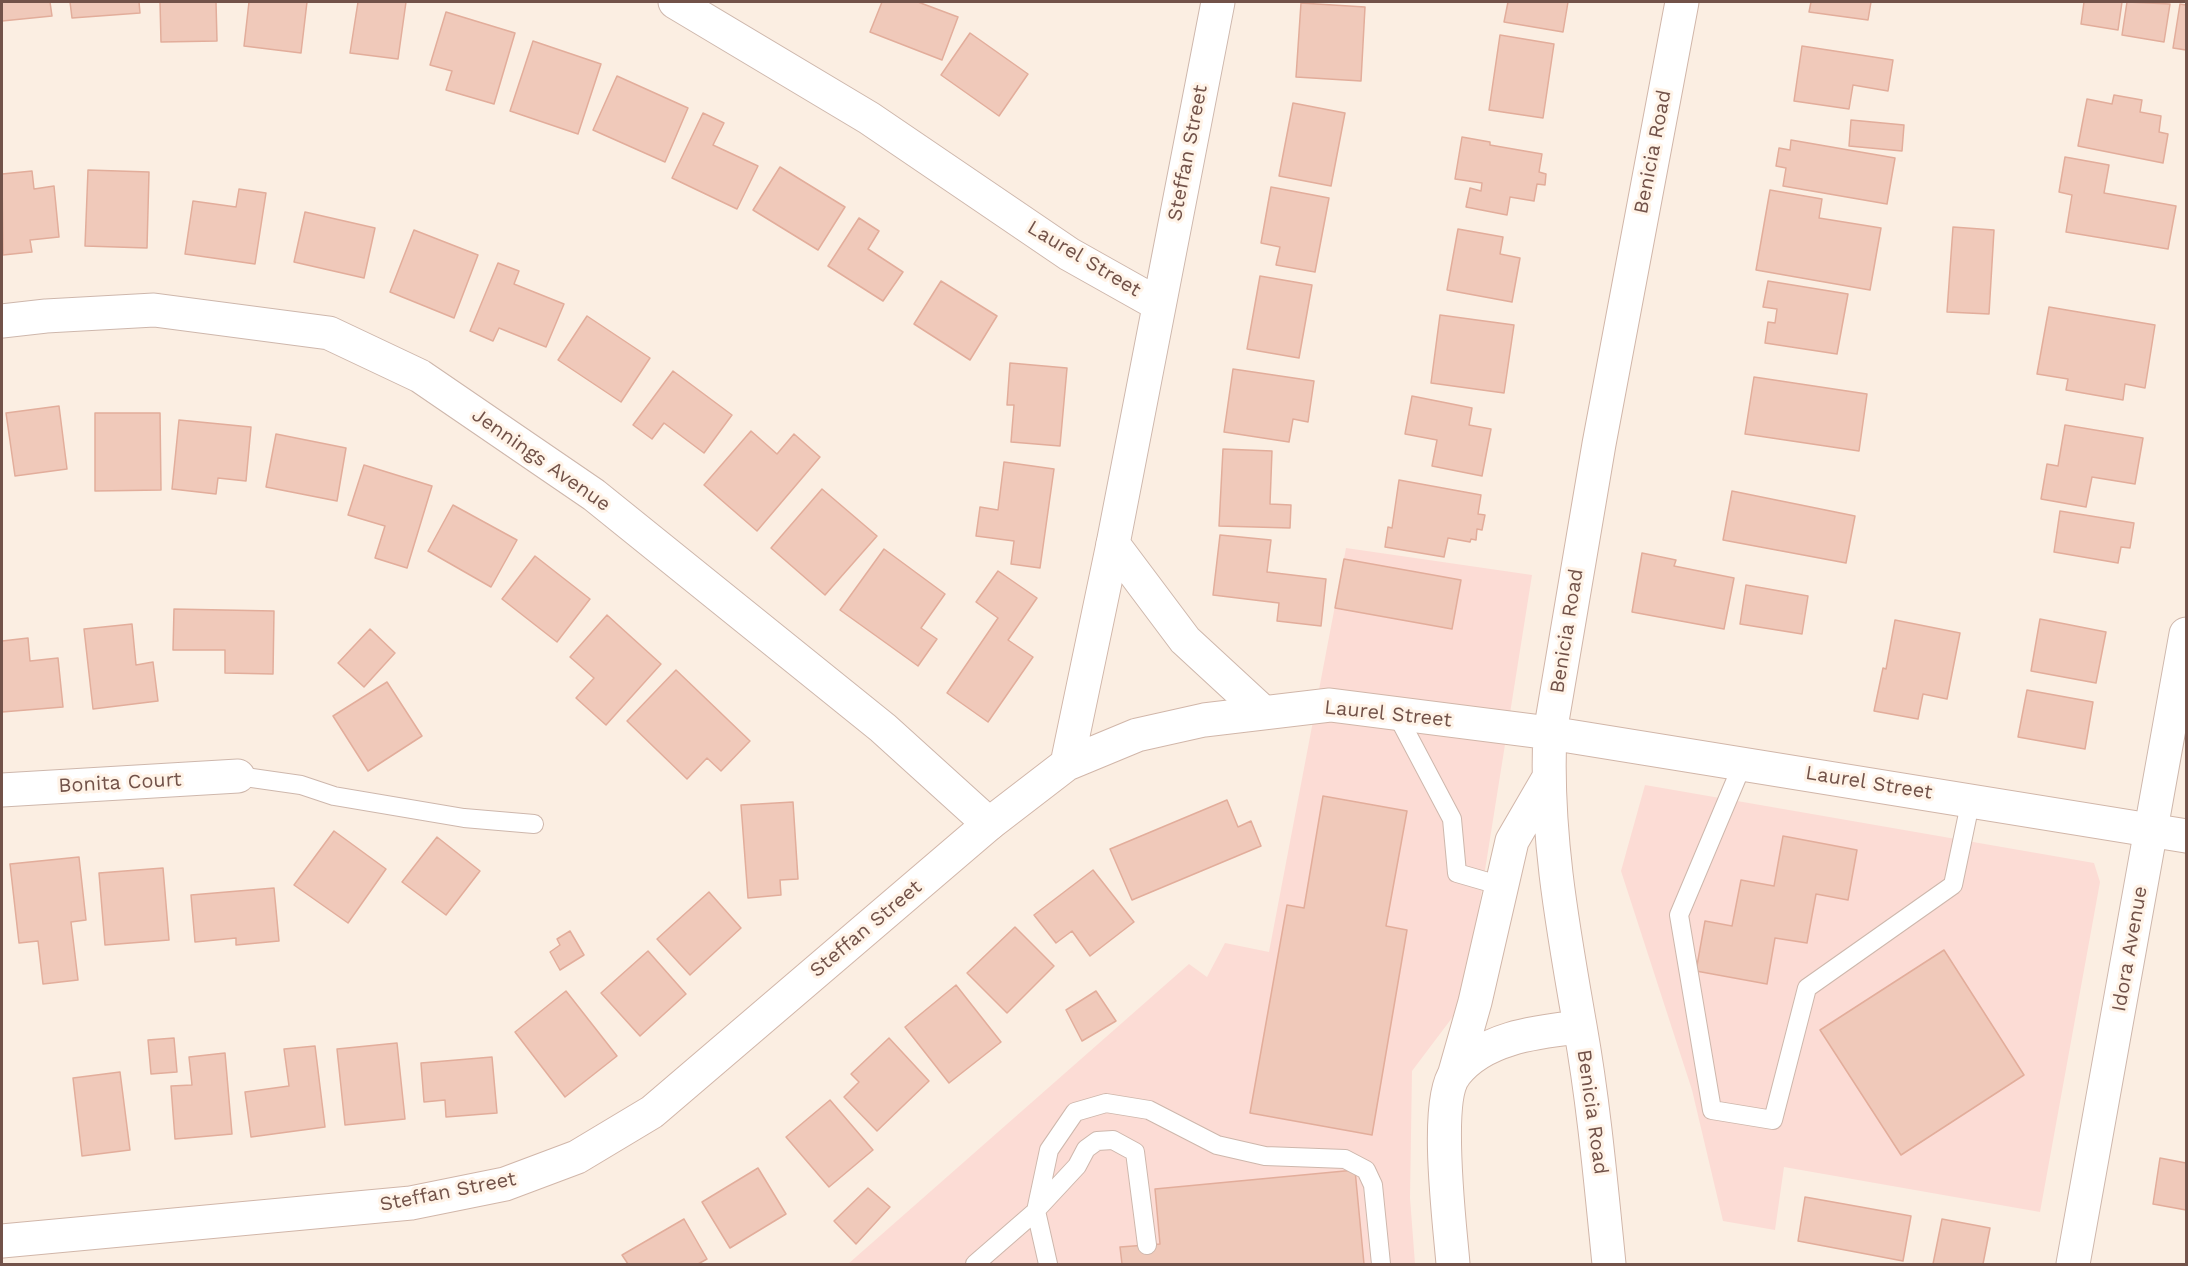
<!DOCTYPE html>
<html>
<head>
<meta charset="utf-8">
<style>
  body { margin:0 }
  #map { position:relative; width:2188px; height:1266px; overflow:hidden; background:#fbeee2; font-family:"Work Sans",sans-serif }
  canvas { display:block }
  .frame { position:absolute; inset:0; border:3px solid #725249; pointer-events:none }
</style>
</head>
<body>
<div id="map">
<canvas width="2188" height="1266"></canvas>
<div class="frame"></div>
</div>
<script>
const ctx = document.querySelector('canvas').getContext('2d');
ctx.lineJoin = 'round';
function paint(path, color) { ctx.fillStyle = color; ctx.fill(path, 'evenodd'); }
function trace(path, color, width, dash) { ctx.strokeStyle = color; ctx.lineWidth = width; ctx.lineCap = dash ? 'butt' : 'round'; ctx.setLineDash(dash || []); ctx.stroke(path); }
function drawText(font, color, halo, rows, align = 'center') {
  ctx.font = font + ' "Work Sans",sans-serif'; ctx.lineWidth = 6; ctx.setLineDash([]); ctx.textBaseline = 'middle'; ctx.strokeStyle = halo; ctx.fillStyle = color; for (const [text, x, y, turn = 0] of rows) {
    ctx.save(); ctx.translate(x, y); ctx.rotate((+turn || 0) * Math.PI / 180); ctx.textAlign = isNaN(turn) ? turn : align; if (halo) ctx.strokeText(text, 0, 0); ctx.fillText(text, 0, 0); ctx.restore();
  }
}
const commercial = new Path2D(`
  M 1346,548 L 1532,575 L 1464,1002 L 1412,1071 L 1410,1198 L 1415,1264 L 848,1264 L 1189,964 L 1207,977 L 1225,943 L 1269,952 Z
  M 1645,785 L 2094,863 L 2100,882 L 2040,1212 L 1784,1167 L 1775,1230 L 1723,1221 L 1692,1090 L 1621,871 Z`);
const building = new Path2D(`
  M 2,2 L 50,2 L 52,16 L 2,21 Z
  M 70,2 L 139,2 L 140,13 L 72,18 Z
  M 160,2 L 216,2 L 217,41 L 161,42 Z
  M 249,2 L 307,2 L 301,53 L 244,46 Z
  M 358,2 L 406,2 L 398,59 L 350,53 Z
  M 882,2 L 918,2 L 958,17 L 942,60 L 870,32 Z
  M 1508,2 L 1568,2 L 1563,32 L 1504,22 Z
  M 1811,2 L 1871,2 L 1868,20 L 1809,12 Z
  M 2084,2 L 2122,2 L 2118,30 L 2081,24 Z
  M 2127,2 L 2170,4 L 2164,42 L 2122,35 Z
  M 1301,3 L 1365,7 L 1361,81 L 1296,77 Z
  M 2180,4 L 2186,5 L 2186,50 L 2173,48 Z
  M 446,12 L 515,33 L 494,104 L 446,90 L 452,71 L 430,65 Z
  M 970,33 L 1028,74 L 999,116 L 941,75 Z
  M 1500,35 L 1554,44 L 1543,118 L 1489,110 Z
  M 533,41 L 601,64 L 578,134 L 510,111 Z
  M 1802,46 L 1893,60 L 1888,91 L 1853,85 L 1849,109 L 1794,101 Z
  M 617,76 L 688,108 L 665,162 L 593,130 Z
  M 2114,95 L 2142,100 L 2140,112 L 2161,116 L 2159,132 L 2168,134 L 2163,163 L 2078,146 L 2087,99 L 2112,104 Z
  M 1293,103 L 1345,113 L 1331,186 L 1279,176 Z
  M 703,113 L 724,123 L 713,145 L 758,166 L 737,209 L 672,178 Z
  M 1851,120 L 1904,125 L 1902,151 L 1849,146 Z
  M 1462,137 L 1490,142 L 1490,145 L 1542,154 L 1539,172 L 1546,174 L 1545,185 L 1537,184 L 1534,201 L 1510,197 L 1507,215 L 1466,207 L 1470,188 L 1481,191 L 1482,183 L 1455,179 Z
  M 1791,140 L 1895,158 L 1887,204 L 1783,186 L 1786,168 L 1776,166 L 1779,148 L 1790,150 Z
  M 2065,157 L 2109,165 L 2104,193 L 2176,206 L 2168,249 L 2066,232 L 2072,195 L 2059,192 Z
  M 780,167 L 845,207 L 818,250 L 753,210 Z
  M 88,170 L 149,172 L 147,248 L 85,246 Z
  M 32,171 L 34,189 L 54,186 L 59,237 L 30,240 L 32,252 L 3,255 L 2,174 Z
  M 1271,187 L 1329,198 L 1315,272 L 1276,265 L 1280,247 L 1261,243 Z
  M 239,189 L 266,193 L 255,264 L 185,254 L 193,201 L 236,207 Z
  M 1770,190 L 1822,199 L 1819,218 L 1881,228 L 1870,290 L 1756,270 Z
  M 305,212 L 375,228 L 364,278 L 294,262 Z
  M 859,218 L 879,231 L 868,249 L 903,272 L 883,301 L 828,266 Z
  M 1953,227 L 1994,230 L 1989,314 L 1947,312 Z
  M 1458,229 L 1503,237 L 1500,254 L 1520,258 L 1512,302 L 1447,290 Z
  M 414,230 L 478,255 L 454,318 L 390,292 Z
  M 498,263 L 519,271 L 514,284 L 564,304 L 546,347 L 499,328 L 493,341 L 470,331 Z
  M 1260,276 L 1312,285 L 1299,358 L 1247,349 Z
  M 941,281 L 997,316 L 970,360 L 914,324 Z
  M 1768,281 L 1848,294 L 1837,354 L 1765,343 L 1768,322 L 1775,323 L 1777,309 L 1763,307 Z
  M 2049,307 L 2155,325 L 2145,388 L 2125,384 L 2123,400 L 2066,390 L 2068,379 L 2037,374 Z
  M 1440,315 L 1514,325 L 1504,393 L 1431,383 Z
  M 587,316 L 650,358 L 621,402 L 558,360 Z
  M 1010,363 L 1067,368 L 1060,446 L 1011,442 L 1014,405 L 1007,405 Z
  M 1233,369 L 1314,381 L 1308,422 L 1293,419 L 1289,442 L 1224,432 Z
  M 673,371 L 732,415 L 704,453 L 664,423 L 652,439 L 633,425 Z
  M 1754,377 L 1867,394 L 1859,451 L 1745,434 Z
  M 1412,396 L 1472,408 L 1469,425 L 1491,429 L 1482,476 L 1432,466 L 1437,440 L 1405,434 Z
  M 59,406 L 67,469 L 15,476 L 6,413 Z
  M 95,413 L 160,413 L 161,490 L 95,491 Z
  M 179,420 L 251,427 L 246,481 L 218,478 L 216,494 L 172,489 Z
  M 2065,425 L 2143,438 L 2135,484 L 2092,477 L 2086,507 L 2041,499 L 2047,464 L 2058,466 Z
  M 751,431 L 777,454 L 794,434 L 820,457 L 757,531 L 704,485 Z
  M 276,434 L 346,448 L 337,501 L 266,487 Z
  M 1223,449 L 1272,451 L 1270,504 L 1291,505 L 1290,528 L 1219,526 Z
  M 1004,462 L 1054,469 L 1040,568 L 1011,564 L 1014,541 L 976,536 L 980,507 L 998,510 Z
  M 364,465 L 432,486 L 407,568 L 375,558 L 385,526 L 348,515 Z
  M 1399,480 L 1481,495 L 1478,514 L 1485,515 L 1482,530 L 1477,529 L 1476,540 L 1471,539 L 1470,542 L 1448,538 L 1444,557 L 1385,547 L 1388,527 L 1392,528 Z
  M 822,489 L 877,536 L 825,595 L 771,548 Z
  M 1732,491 L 1855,516 L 1846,563 L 1723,540 Z
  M 453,505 L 517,540 L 491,587 L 428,551 Z
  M 2060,511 L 2134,523 L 2130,548 L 2121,547 L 2118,563 L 2054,552 Z
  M 1220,535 L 1271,540 L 1267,572 L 1326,579 L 1321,626 L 1277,621 L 1279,603 L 1213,595 Z
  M 884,549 L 945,594 L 921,628 L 937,639 L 918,666 L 840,610 Z
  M 1642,553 L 1676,560 L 1674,566 L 1734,578 L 1724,629 L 1632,612 Z
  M 535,556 L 590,599 L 557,642 L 502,599 Z
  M 1344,559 L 1461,580 L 1452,629 L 1335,608 Z
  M 998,571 L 1037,598 L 1008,640 L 1033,657 L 988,722 L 947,693 L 998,618 L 976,602 Z
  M 1746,585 L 1808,596 L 1802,634 L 1740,624 Z
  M 174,609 L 274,611 L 273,674 L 225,673 L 225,650 L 173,650 Z
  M 607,615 L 661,664 L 606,725 L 576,698 L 594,678 L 570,657 Z
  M 2040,619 L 2106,632 L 2096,683 L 2031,671 Z
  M 1895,620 L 1960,633 L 1947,699 L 1923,694 L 1918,719 L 1874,711 L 1883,668 L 1886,669 Z
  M 132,624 L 136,665 L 153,662 L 158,701 L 93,709 L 84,629 Z
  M 370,629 L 395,653 L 364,687 L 338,663 Z
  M 28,638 L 30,661 L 58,658 L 63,707 L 2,712 L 2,641 Z
  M 676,670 L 750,741 L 721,771 L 707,758 L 687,779 L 627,721 Z
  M 387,682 L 422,736 L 368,771 L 333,716 Z
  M 2027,690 L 2093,702 L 2085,749 L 2018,737 Z
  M 1323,796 L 1407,811 L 1386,926 L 1407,930 L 1372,1135 L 1250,1113 L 1287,905 L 1304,908 Z
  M 1227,800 L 1238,827 L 1251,821 L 1261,846 L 1132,900 L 1110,849 Z
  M 793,802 L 798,879 L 780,880 L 781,895 L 748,898 L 741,805 Z
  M 334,831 L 386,869 L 348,923 L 294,885 Z
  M 1783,836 L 1857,850 L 1848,900 L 1816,894 L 1807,943 L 1775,938 L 1767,984 L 1696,971 L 1705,921 L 1732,926 L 1741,880 L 1774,886 Z
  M 437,837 L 480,871 L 446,915 L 402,882 Z
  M 79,857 L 86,920 L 71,922 L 78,980 L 43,984 L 38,941 L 19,943 L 10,864 Z
  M 163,868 L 169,940 L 105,945 L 99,873 Z
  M 1093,870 L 1134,922 L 1090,956 L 1072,931 L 1056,943 L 1034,915 Z
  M 274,888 L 279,941 L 236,945 L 236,938 L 195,942 L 191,895 Z
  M 709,892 L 741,928 L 690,975 L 657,939 Z
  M 1015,927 L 1054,966 L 1007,1013 L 967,973 Z
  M 570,931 L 584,955 L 560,970 L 550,952 L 560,945 L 557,939 Z
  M 1944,950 L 2024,1075 L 1901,1155 L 1820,1030 Z
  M 648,951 L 686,994 L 640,1036 L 601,993 Z
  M 956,985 L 1001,1042 L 949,1083 L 905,1027 Z
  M 566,991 L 617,1056 L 565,1097 L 515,1032 Z
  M 1096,991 L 1116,1021 L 1082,1041 L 1066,1010 Z
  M 174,1038 L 177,1072 L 151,1074 L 148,1040 Z
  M 889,1038 L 929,1081 L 877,1131 L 844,1097 L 859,1082 L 851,1074 Z
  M 397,1043 L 405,1119 L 345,1125 L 337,1049 Z
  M 315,1046 L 325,1127 L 251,1137 L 245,1092 L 289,1086 L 284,1049 Z
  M 225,1053 L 232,1134 L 175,1139 L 171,1086 L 192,1085 L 189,1057 Z
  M 492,1057 L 497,1113 L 446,1117 L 445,1100 L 424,1102 L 421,1063 Z
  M 120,1072 L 130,1150 L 82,1156 L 73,1078 Z
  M 830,1100 L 873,1150 L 829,1187 L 786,1137 Z
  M 2160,1158 L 2186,1163 L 2186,1210 L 2153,1204 Z
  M 758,1168 L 786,1214 L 730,1248 L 702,1202 Z
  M 1355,1170 L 1364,1264 L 1122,1264 L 1120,1247 L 1160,1244 L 1155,1189 Z
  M 868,1188 L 890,1207 L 856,1244 L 834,1221 Z
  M 1805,1197 L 1911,1216 L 1903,1261 L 1798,1241 Z
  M 684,1219 L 707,1259 L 698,1264 L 628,1264 L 622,1255 Z
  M 1942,1219 L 1990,1228 L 1983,1264 L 1933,1264 Z`);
const lane = new Path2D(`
  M 1396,713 L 1452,819 L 1457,873 L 1502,886
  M 1743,763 L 1679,915 L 1712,1110 L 1773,1120 L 1807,988 L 1953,885 L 1971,799
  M 238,776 L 301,785 L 334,796 L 464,818 L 534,824
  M 1037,1209 L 1077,1166 L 1086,1149 L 1097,1141 L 1113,1140 L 1135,1152 L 1147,1245
  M 1036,1211 L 1049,1150 L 1075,1112 L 1106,1103 L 1149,1110 L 1217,1145 L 1265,1156 L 1345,1159 L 1366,1170 L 1373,1185 L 1381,1264
  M 975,1264 L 1036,1211 L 1048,1264`);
const street = new Path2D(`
  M 675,2 L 869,118 L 1069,254 L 1158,304
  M 1218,2 L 1113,544 L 1185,640 L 1263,712
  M 2,321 L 46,316 L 154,310 L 329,333 L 420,376 L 594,495 L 883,728 L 989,824
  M 2,790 L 238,776
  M 2073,1264 L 2186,634`);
const secondary = new Path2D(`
  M 1067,764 L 1113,544
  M 1454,1076 L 1475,1002 L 1512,841 L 1548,779
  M 2,1241 L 411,1203 L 505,1184 L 577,1157 L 652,1112 L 989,824 L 1067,764 L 1137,735 L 1204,720 L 1330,705 L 1550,733 L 2186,836
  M 1453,1264 C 1450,1226 1434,1102 1455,1074 C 1484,1037 1537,1032 1580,1027
  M 1609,1264 C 1601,1185 1594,1105 1580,1026 C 1563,929 1545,831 1550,733 L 1599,444 L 1682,2`);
const streetNames = [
  ["Benicia Road",1653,152,-79],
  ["Steffan Street",1188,153,-79],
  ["Laurel Street",1084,259,31],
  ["Jennings Avenue",541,460,35],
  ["Benicia Road",1567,631,-81],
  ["Laurel Street",1388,714,6],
  ["Bonita Court",120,783,-3],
  ["Laurel Street",1869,783,9],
  ["Steffan Street",866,929,-40],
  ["Idora Avenue",2130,949,-80],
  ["Benicia Road",1592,1112,82],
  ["Steffan Street",448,1192,-11]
];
paint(commercial, '#fcdcd5');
paint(building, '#f0c9ba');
trace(building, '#e2ad9b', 1.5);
trace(lane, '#ceb7ac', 20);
trace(street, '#ceb7ac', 35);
trace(secondary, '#d1b6a9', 35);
trace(lane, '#fff', 18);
trace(street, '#fff', 33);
trace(secondary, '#fff', 33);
drawText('20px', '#725249', '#fff3e7', streetNames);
</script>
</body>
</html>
